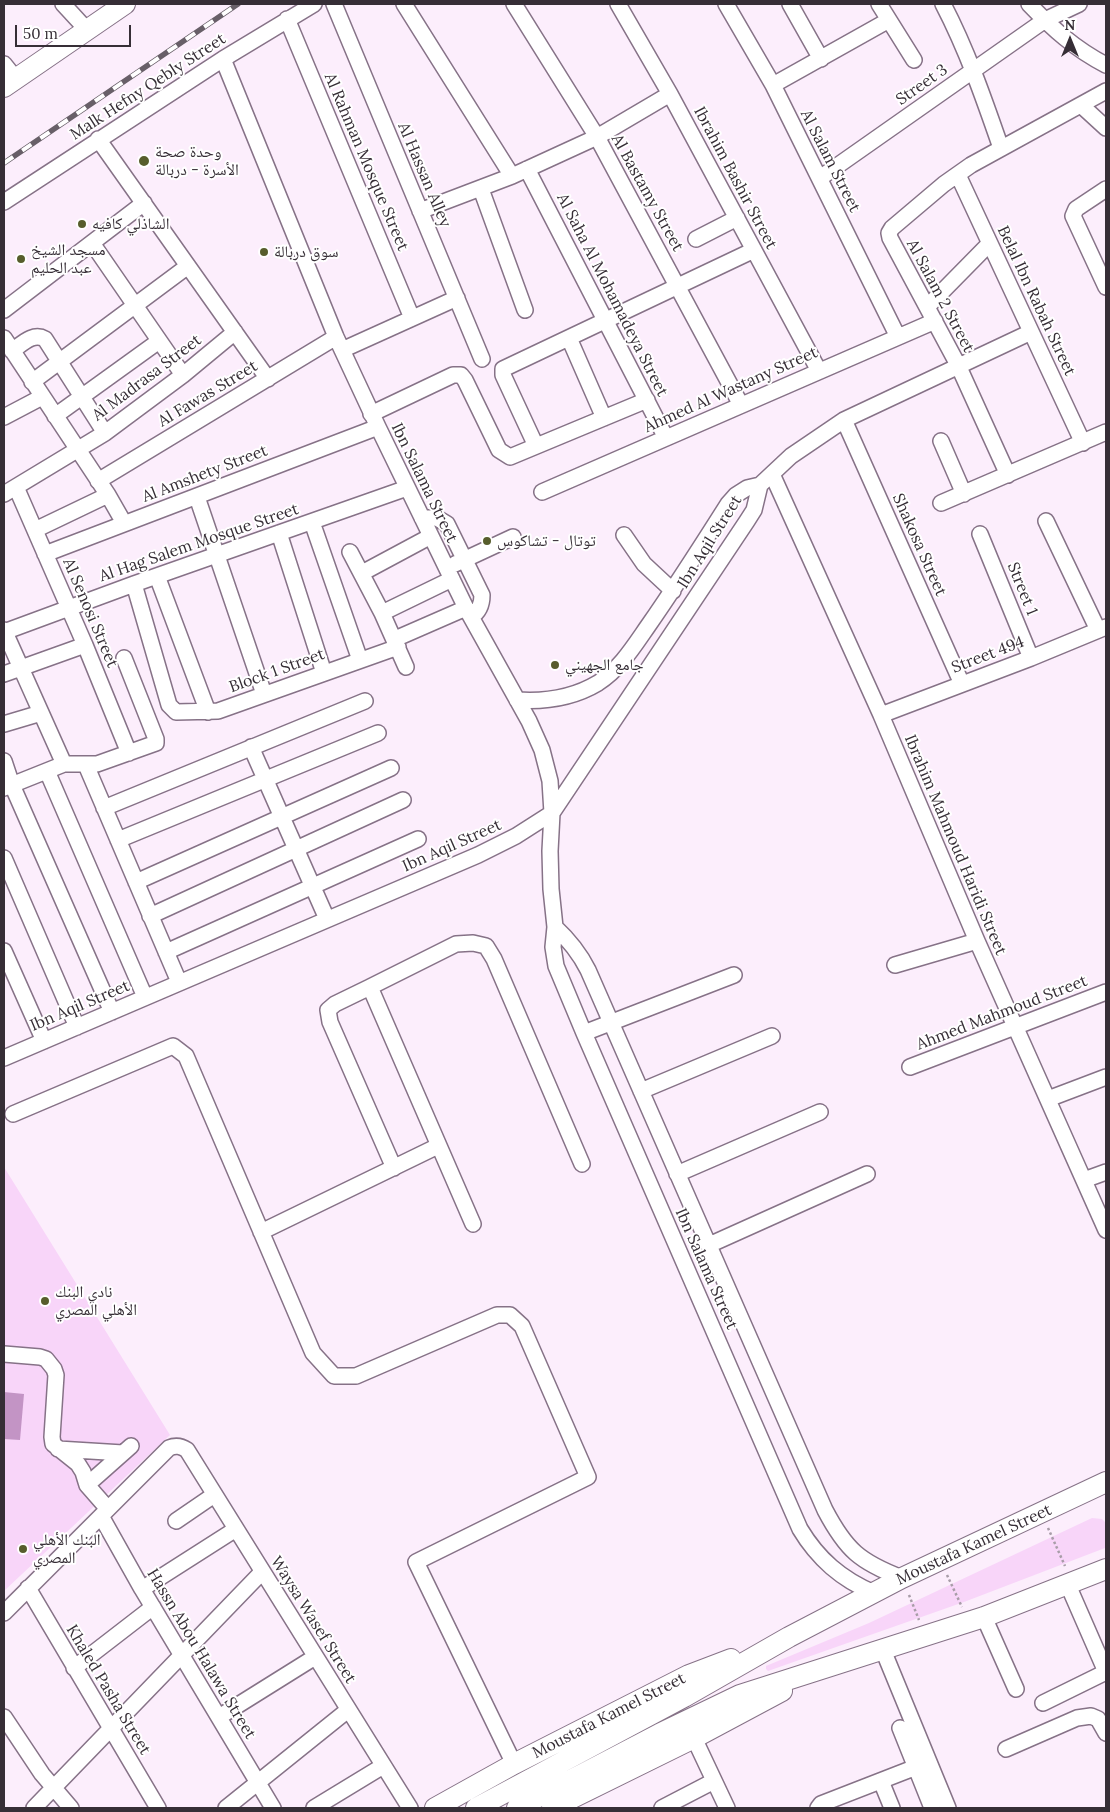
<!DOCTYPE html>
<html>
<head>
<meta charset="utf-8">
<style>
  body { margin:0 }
  #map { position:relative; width:1110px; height:1812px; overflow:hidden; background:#fceefc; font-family:Lora,serif }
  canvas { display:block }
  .frame { position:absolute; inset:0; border:5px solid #362e36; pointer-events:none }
  .north { position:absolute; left:1045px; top:15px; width:50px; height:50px; -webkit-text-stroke:4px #fff; paint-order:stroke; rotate:0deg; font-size:14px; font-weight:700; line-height:20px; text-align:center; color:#362e36 }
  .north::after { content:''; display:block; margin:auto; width:18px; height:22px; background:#362e36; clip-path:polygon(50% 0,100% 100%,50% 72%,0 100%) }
  .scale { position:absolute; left:15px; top:25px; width:116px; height:22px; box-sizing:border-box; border:2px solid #362e36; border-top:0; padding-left:6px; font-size:15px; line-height:18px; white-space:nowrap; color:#362e36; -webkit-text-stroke:4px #fff; paint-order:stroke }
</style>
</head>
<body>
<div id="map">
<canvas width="1110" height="1812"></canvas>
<div class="frame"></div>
<div class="north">N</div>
<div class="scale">50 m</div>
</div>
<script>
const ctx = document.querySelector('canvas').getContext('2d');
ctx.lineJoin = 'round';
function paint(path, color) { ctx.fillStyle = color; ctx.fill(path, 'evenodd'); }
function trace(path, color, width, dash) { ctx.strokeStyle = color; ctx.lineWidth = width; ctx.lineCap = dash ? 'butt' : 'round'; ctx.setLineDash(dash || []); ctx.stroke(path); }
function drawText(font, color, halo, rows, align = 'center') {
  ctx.font = font + ' Lora,"Noto Naskh Arabic",serif'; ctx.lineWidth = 4; ctx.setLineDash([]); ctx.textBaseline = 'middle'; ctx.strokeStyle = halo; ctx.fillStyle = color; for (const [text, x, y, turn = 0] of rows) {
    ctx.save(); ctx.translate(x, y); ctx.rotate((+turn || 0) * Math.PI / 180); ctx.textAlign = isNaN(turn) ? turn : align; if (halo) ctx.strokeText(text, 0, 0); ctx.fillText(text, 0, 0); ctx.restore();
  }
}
const green = new Path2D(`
  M 4,1167 L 170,1435 L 4,1591 Z
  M 1092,1518 L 1102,1519 L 1106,1523 L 1105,1548 L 964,1602 L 768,1671 L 766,1669 L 766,1666 L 869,1623 Z`);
const water = new Path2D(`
  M 4,1392 L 24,1394 L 20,1440 L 4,1439 Z`);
const path = new Path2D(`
  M 1048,1528 L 1065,1566
  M 947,1575 L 962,1607
  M 909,1595 L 919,1620`);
const minor = new Path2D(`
  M 63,4 L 87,30
  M 334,4 L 482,359
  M 404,4 L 512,176
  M 514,4 L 597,137 L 741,405
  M 618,4 L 670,94 L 819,371
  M 726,4 L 773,85 L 898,337
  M 790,4 L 821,59
  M 879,4 L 914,60
  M 943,4 C 967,50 984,99 1001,148
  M 1029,4 C 1053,29 1075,49 1106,65
  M 287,19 L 412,318
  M 223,59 L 336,337 L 378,427 L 466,608 L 529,721 L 542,750 L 550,781 L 552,813 L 550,851 L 551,889 L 555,927 L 553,947 L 556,966 L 584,1033 L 800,1529 C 818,1559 841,1579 874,1593
  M 4,64 L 16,79
  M 773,85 L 889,20
  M 1082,106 L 1106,128
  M 98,139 L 268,379
  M 527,169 L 666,438
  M 958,175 L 1083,443
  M 820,178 L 1045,20 L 1079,4
  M 481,189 L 525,310
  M 1106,189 L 1076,209 L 1073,216 L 1106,287
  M 4,202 L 223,59 L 314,4
  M 420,211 L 512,176 L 597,137 L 670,94
  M 696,239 L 737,218
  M 92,243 L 183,375
  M 928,306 L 989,244
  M 4,310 L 144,203
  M 4,338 L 108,495 L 124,523
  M 569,338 L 604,418
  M 342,350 L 457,298
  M 12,351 C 22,344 33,332 45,339 L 105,433
  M 32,382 L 188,266
  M 371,414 L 453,375 L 461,375 L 465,380 L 499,450 L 510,457 L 647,400
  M 55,416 L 159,341
  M 4,417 L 42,397
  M 844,420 L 962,684
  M 941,441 L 964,494
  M 536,446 L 503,375 L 503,369 L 754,250
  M 772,474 L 881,715 L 977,941 L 1106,1230
  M 1008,475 L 958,365 L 890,238 L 889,233 L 892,228 L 944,184 L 971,165 L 1106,91
  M 98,481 L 336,337
  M 16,487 L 85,645 L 129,753
  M 542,492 L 935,321
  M 4,494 L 105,433 L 183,375 L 235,332
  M 197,497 L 264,694
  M 941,503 L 1106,432
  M 422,518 L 437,518 L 447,524 L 482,595 C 482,605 479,612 471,617
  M 1046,521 L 1098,630
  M 312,522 L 360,660
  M 35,530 L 108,495
  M 279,533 L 324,673
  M 980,534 L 1031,658
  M 624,535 L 644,564 L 673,591
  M 350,552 L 382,613 L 406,667
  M 45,554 L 378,427
  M 455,564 L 513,537
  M 362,573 L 431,536
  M 157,576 L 208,712
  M 134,584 L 169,705 L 176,712 L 218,711 L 398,647
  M 382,613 L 452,579
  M 4,630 L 64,764
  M 4,632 L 134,584 L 407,488
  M 395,639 L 466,608
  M 4,674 L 85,645
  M 517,700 C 546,702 573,698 598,683 C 620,669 634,646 648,626 C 676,586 702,545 728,504 L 736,495 L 747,488 L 760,485 L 791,456 L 844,420 L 1031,332
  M 881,715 L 1031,658 L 1106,627
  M 4,724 L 41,713
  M 251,747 L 327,919
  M 4,761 L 12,785 L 112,1012
  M 86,765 L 179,982
  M 47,771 L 145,997
  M 4,788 L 64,764 L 97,764 L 156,743 L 156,739 L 124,658
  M 104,808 L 365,701
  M 118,840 L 378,733
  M 4,858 L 77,1027
  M 136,882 L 391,768
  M 150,916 L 403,800
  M 555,927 C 569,940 579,952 588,970 L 825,1510 C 846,1550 860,1562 902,1578
  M 4,951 L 44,1041
  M 166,952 L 418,839
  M 895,965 L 977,941
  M 370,987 L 335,1004 L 328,1010 L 330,1022 L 394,1168
  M 584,1033 L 734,975
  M 4,1058 L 478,855 L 516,836 L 552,813 L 747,521 L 754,510 L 760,485
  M 910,1067 L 1106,992
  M 641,1091 L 772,1036
  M 1048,1099 L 1106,1077
  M 13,1114 L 173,1046 L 186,1056 L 313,1353 L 334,1376 L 356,1376 L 497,1315 L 510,1315 L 522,1326 L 588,1477 L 416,1562 L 514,1764
  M 677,1174 L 820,1112
  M 1084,1180 L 1106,1172
  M 473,1224 L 370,987 L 456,944 L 473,943 L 486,946 L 494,959 L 582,1164
  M 261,1232 L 438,1146
  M 709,1245 L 867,1174
  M 4,1354 L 40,1357 L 46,1359 L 54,1369 L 56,1375 L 52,1437 L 53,1444 L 78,1464 L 83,1472 L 87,1485 L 108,1509
  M 58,1449 L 123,1453
  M 87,1485 L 131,1446
  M 101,1516 L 142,1589 L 273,1808
  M 176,1521 L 214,1495
  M 1068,1585 L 1106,1672
  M 28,1588 L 158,1808
  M 142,1589 L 236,1529
  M 4,1613 L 169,1448 C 176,1445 181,1446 187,1450 L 410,1808
  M 984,1617 L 1016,1689
  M 883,1650 L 948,1808
  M 74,1668 L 153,1607
  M 1043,1703 L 1106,1672
  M 4,1717 L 42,1774 L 71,1808
  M 219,1717 L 315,1657
  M 900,1728 L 932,1808
  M 694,1738 L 727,1808
  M 1006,1749 L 1077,1718 L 1091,1716 L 1098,1719 L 1106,1733
  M 881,1781 L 892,1808
  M 34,1808 L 262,1572
  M 226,1808 L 348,1710
  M 314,1808 L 383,1766
  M 662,1808 L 714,1781
  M 818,1808 L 821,1804 L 929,1762`);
const major = new Path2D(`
  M 4,87 L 125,4
  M 435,1808 L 514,1764 L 689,1675 L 731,1659
  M 476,1808 L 684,1697 L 789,1637 L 902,1578 L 1106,1482
  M 517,1808 L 659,1734 L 740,1695 L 984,1617 L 1106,1569
  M 552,1808 L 694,1738 L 782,1691`);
const rail = new Path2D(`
  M 4,163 L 238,4`);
const markers = [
  [144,161,6,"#575d2c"],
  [82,224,5,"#575d2c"],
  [264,252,5,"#575d2c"],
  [21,259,5,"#575d2c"],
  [487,541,5,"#575d2c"],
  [555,665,5,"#575d2c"],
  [45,1301,5,"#575d2c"],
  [23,1549,5,"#575d2c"]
];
const streetNames = [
  ["Street 3",922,85,-35],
  ["Malk Hefny Qebly Street",148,87,-33],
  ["Al Salam Street",830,161,63],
  ["Al Rahman Mosque Street",366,162,67],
  ["Al Hassan Alley",424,175,67],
  ["Ibrahim Bashir Street",735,178,62],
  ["Al Bastamy Street",647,193,61],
  ["Al Saha Al Mohamadeya Street",612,295,63],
  ["Al Salam 2 Street",940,296,62],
  ["Belal Ibn Rabah Street",1036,301,65],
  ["Al Madrasa Street",147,378,-37],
  ["Ahmed Al Wastany Street",731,390,-24],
  ["Al Fawas Street",208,394,-31],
  ["Al Amshety Street",205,474,-21],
  ["Ibn Salama Street",424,483,64],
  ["Ibn Aqil Street",710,542,-58],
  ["Al Hag Salem Mosque Street",199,543,-19],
  ["Shakosa Street",919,545,66],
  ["Street 1",1022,589,68],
  ["Al Senosi Street",90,613,67],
  ["Street 494",988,655,-21],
  ["Block 1 Street",277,671,-20],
  ["Ibrahim Mahmoud Haridi Street",955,845,67],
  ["Ibn Aqil Street",452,846,-24],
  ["Ibn Aqil Street",80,1006,-23],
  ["Ahmed Mahmoud Street",1002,1013,-21],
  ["Ibn Salama Street",706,1269,66],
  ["Moustafa Kamel Street",974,1545,-25],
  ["Waysa Wasef Street",313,1620,58],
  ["Hassn Abou Halawa Street",201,1654,59],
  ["Khaled Pasha Street",108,1690,59],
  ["Moustafa Kamel Street",609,1716,-27]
];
const poiNames = [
  ["وحدة صحة",155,152],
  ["الأسرة - دربالة",155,170],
  ["الشاذلي كافيه",92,224],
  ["مسجد الشيخ",31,250],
  ["عبد الحليم",31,268],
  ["سوق دربالة",274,252],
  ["توتال - تشاكوس",497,541],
  ["جامع الجهيني",565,665],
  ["نادي البنك",55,1292],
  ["الأهلي المصري",55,1310],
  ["البنك الأهلي",33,1540],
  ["المصري",33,1558]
];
paint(green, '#f8d5f9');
paint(water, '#c394c5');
trace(minor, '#867287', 18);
trace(major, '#867287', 22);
trace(path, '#a89da8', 2.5, [2.5, 2.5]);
trace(minor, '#fff', 15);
trace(major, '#fff', 20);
trace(rail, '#685f68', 5.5);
trace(rail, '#fff', 4, [11]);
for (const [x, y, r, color] of markers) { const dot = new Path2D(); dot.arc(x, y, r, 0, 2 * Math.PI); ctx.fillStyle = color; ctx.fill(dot); trace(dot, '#fff', 2); }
drawText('16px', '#362e36', '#fff', streetNames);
drawText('16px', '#362e36', '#fff', poiNames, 'left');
</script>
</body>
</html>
